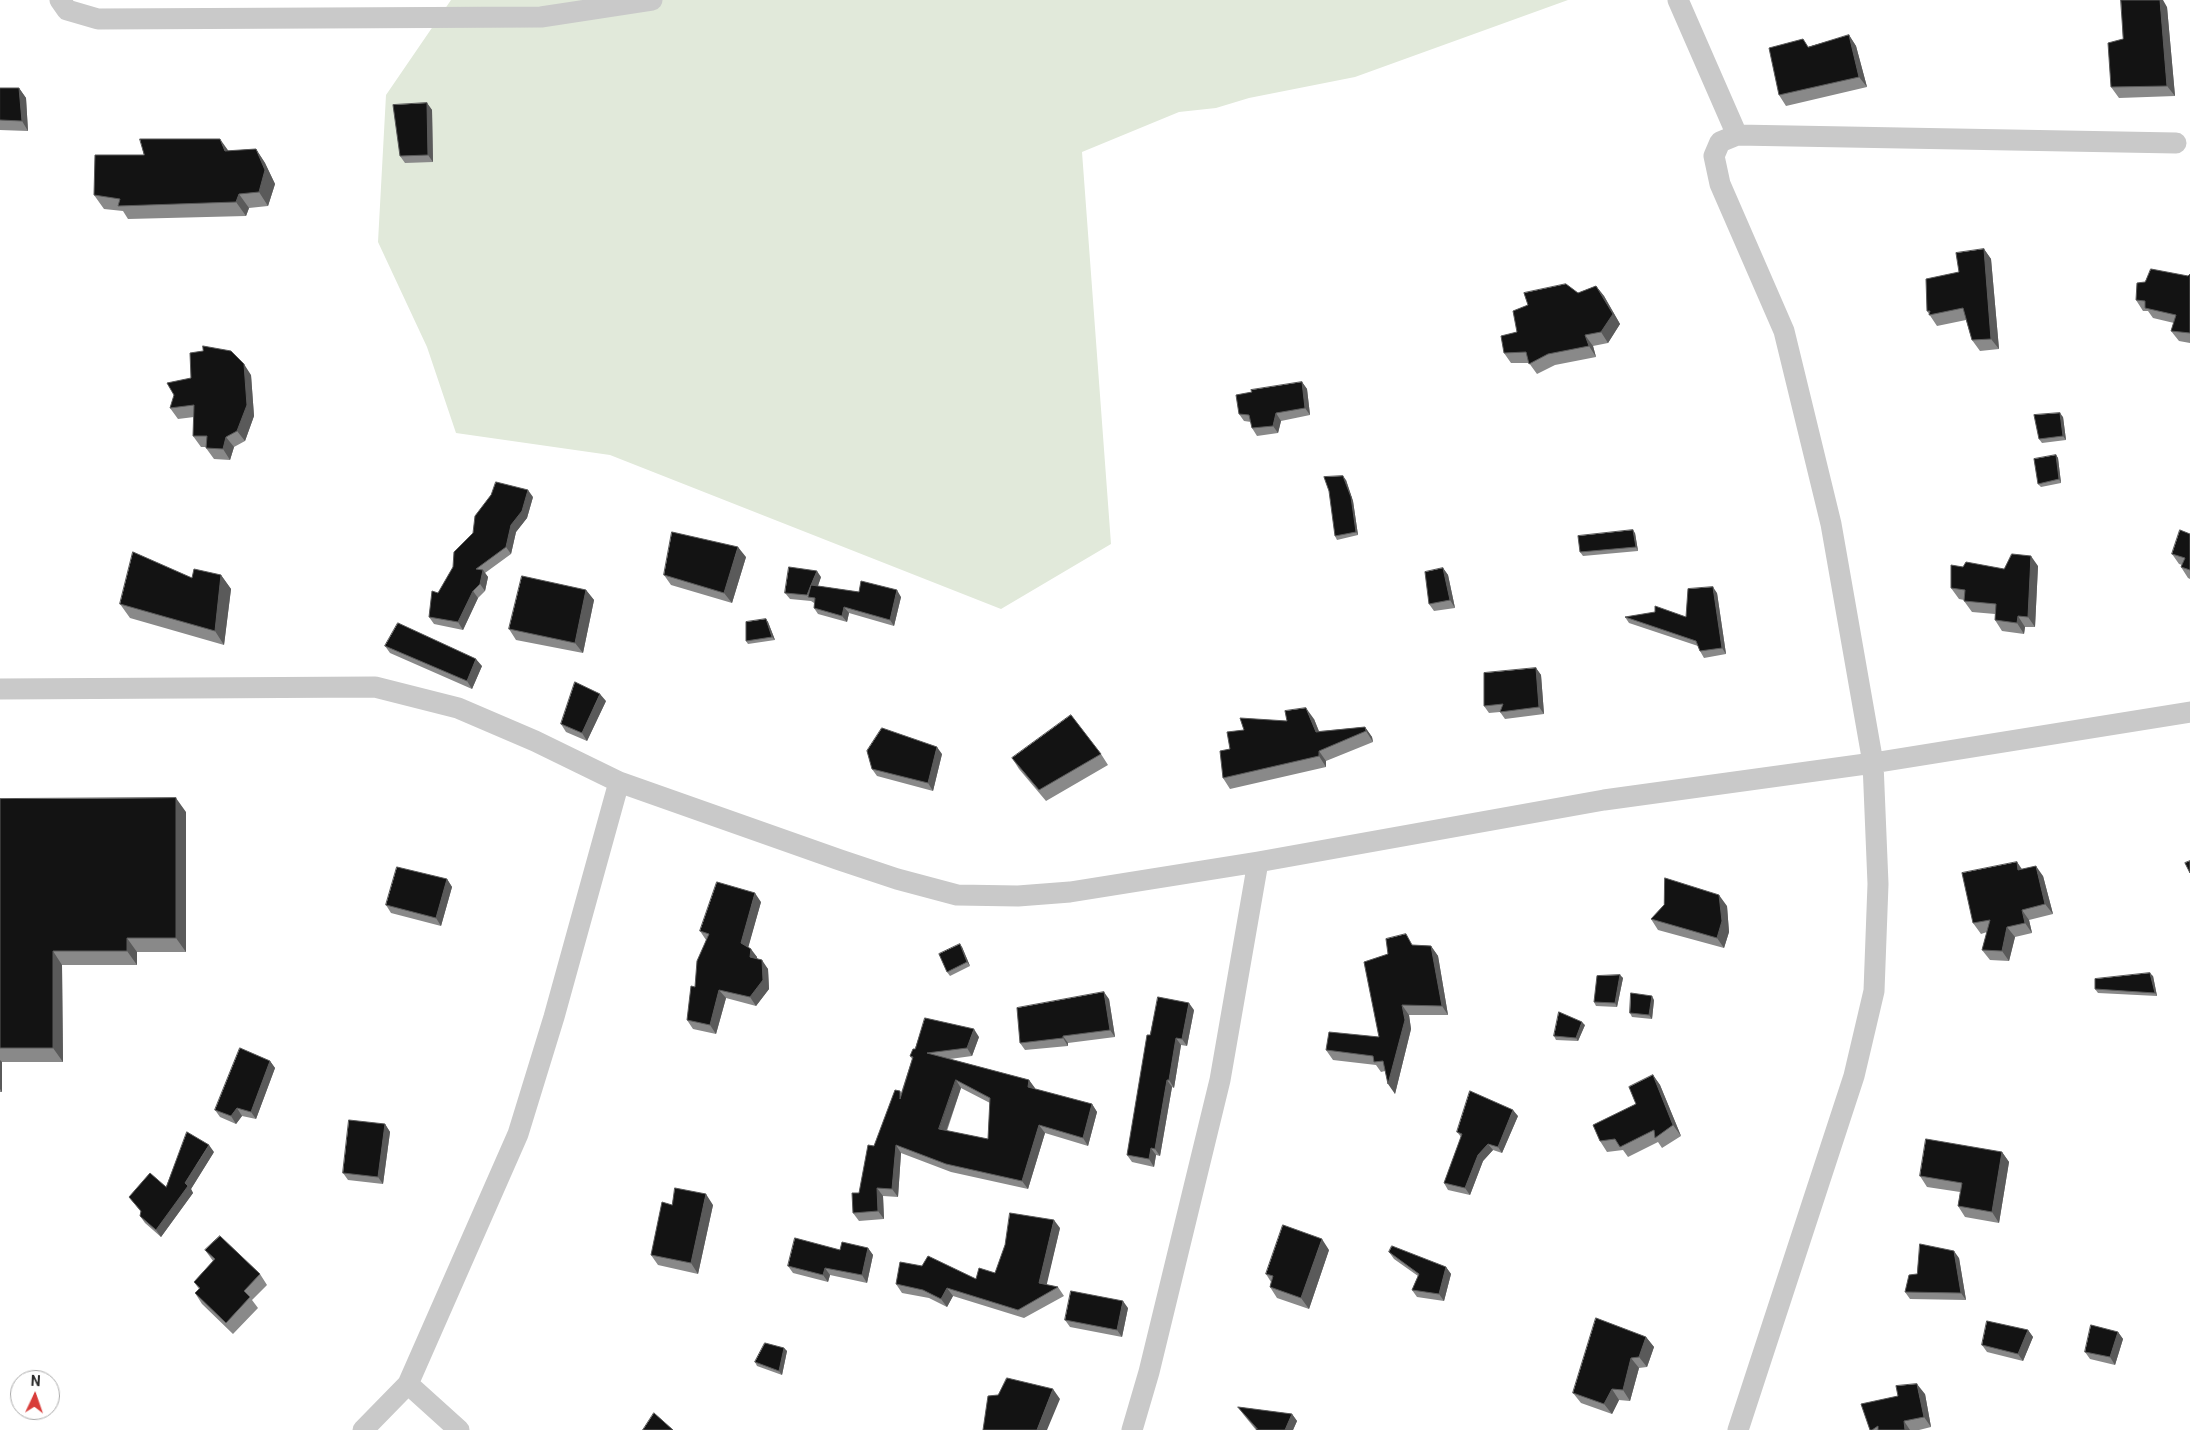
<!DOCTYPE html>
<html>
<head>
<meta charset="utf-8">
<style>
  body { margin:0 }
  #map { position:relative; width:2190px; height:1430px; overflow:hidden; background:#fff; font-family:Roboto,sans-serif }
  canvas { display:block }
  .north { position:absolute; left:10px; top:1370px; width:50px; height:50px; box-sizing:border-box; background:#fff; border:1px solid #ababab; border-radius:50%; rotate:3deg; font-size:14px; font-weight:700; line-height:20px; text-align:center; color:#2c2c2c }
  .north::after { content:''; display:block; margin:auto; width:18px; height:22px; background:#d83c39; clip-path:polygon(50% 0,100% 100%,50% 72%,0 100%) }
</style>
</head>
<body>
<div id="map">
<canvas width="2190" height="1430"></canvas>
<div class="north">N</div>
</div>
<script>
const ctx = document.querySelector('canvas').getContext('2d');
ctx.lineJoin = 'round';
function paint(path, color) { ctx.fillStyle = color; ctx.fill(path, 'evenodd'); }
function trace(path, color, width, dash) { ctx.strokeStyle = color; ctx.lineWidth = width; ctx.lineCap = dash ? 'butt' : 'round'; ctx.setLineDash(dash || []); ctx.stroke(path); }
const green = new Path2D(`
  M 451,0 L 1568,0 L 1355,77 L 1249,98 L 1216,108 L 1179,112 L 1082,152 L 1111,544 L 1001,609 L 610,455 L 456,433 L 427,347 L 378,242 L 386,95 Z`);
const minor = new Path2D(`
  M 60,0 L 67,10 L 98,19 L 541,17 L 652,0
  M 1678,0 L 1737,135
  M 0,689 L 375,687 L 458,708 L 535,741 L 619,782 L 840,860 L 897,879 L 957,895 L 1018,896 L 1070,892 L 1258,862 L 1604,800 L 1873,763 L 2190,712
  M 363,1430 L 408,1384
  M 459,1430 L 408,1384 L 518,1134 L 554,1017 L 619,782
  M 1132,1430 L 1149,1372 L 1220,1080 L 1258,862
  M 1738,1430 L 1854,1076 L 1874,991 L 1878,884 L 1873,763 L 1831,524 L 1784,331 L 1720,184 L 1714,156 L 1720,142 L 1737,135 L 2176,143`);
const wall = new Path2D(`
  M 2167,7 L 2175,96 L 2119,98 L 2111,87 L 2123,39 Z
  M 1849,35 L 1856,46 L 1867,87 L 1786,106 L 1779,95 L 1808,47 Z
  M 0,88 L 19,88 L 26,98 L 28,131 L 0,130 Z
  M 427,103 L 432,110 L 433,162 L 405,163 L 400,156 Z
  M 256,149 L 265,163 L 275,184 L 268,206 L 249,208 L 246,216 L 128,219 L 123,211 L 104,209 L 94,195 L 144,155 L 229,151 Z
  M 1984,249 L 1991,259 L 1999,349 L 1980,351 L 1972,340 L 1966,320 L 1937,326 L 1927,311 L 1959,272 Z
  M 2190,274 L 2190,343 L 2179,341 L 2171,331 L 2174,323 L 2153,318 L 2148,311 L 2143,311 L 2136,300 L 2188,276 Z
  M 1596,286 L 1604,296 L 1620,324 L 1608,343 L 1593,346 L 1596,357 L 1555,365 L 1537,374 L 1529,363 L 1511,363 L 1504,353 L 1578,293 Z
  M 251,375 L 254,416 L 245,441 L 234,447 L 230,460 L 214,459 L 206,448 L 206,447 L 201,447 L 193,436 L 194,417 L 178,419 L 170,408 Z
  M 1302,382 L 1307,389 L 1310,415 L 1281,421 L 1278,433 L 1257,436 L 1252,428 L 1251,422 L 1244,421 L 1239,414 Z
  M 2063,417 L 2066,440 L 2042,443 L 2039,439 Z
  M 2056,455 L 2058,458 L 2061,483 L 2041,487 L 2038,484 Z
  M 1346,480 L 1353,501 L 1358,535 L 1337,540 L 1335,536 Z
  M 533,497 L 527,518 L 516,532 L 511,554 L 485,573 L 488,577 L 485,591 L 478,598 L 463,630 L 434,624 L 429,617 L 438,593 Z
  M 1635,533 L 1638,551 L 1583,556 L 1580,552 Z
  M 2190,534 L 2190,579 L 2188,578 L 2181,567 L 2182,565 L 2179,564 L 2172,554 Z
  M 746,557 L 732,603 L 671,585 L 664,575 Z
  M 2038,566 L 2035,627 L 2025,627 L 2024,634 L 2002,631 L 1995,620 L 1995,614 L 1972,612 L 1964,601 L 1964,600 L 1959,599 L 1951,588 L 1963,567 L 2004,569 Z
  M 1443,568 L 1448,575 L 1455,608 L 1434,611 L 1429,604 Z
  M 221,575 L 231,589 L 224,645 L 130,618 L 120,604 L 192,578 Z
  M 821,577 L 818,586 L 859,592 L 901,597 L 894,626 L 849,613 L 847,622 L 818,614 L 814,608 L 814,603 L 811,601 L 790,599 L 785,593 Z
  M 586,590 L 594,600 L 583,653 L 516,640 L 509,629 Z
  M 1717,593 L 1726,654 L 1704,658 L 1700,651 L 1698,646 L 1629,623 L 1625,617 L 1686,617 Z
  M 766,619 L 768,622 L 775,640 L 748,644 L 746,641 Z
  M 385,646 L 482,666 L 472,689 L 390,653 Z
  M 1536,668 L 1541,675 L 1544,714 L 1505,719 L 1500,712 L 1489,713 L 1484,706 Z
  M 606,701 L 587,741 L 566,732 L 561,724 Z
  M 1314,719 L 1319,731 L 1365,727 L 1372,737 L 1373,742 L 1326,761 L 1326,767 L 1230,789 L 1223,778 L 1230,749 L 1244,730 L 1287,721 Z
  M 942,754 L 933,791 L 877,776 L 872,769 Z
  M 1101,754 L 1108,765 L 1046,801 L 1019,769 L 1012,758 Z
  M 0,799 L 186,812 L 186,952 L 137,952 L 137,965 L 62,965 L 63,1062 L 2,1062 L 2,1092 L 0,1092 Z
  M 2017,862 L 2022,869 L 2043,876 L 2053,914 L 2029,920 L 2032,933 L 2015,937 L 2009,961 L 1990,960 L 1982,950 L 1987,932 L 1981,934 L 1973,923 Z
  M 447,879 L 452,887 L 441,926 L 391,913 L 386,905 Z
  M 761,902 L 748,947 L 757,957 L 757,958 L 768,969 L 769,989 L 756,1006 L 726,998 L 716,1034 L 693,1029 L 687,1020 L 706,940 L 700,931 Z
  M 1727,906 L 1729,932 L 1724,948 L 1658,930 L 1651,919 Z
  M 1414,945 L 1431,946 L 1438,956 L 1448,1015 L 1409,1015 L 1411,1029 L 1395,1094 L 1385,1071 L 1381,1072 L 1376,1065 L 1333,1060 L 1326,1050 L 1379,1037 Z
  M 962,947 L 970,966 L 950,976 L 947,972 Z
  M 1620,975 L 1623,978 L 1617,1007 L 1596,1006 L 1594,1002 Z
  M 2153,976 L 2157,996 L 2098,993 L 2095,989 Z
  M 1109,999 L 1115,1037 L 1068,1043 L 1068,1046 L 1025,1050 L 1020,1043 Z
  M 1654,1000 L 1652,1019 L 1632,1017 L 1630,1013 Z
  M 1194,1010 L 1187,1046 L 1181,1045 L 1174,1088 L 1172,1087 L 1160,1156 L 1156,1155 L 1154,1167 L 1132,1162 L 1127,1155 L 1150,1035 Z
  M 1585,1025 L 1578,1041 L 1556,1040 L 1554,1036 Z
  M 979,1037 L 972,1056 L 950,1059 L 1029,1080 L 1035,1089 L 1092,1104 L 1097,1112 L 1088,1146 L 1045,1133 L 1028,1189 L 951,1172 L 901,1153 L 898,1197 L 883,1196 L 884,1219 L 859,1221 L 853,1213 L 859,1193 L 874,1146 L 900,1091 L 901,1093 L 912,1059 L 910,1056 L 915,1049 ZM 961,1088 L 990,1103 L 988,1139 L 947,1131 Z
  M 270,1061 L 275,1068 L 256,1119 L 242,1116 L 236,1124 L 220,1117 L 215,1110 Z
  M 1653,1075 L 1660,1085 L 1681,1136 L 1662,1148 L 1658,1142 L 1628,1157 L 1623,1150 L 1607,1152 L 1600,1141 L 1636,1104 Z
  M 1518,1116 L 1502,1153 L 1493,1150 L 1483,1161 L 1470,1195 L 1448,1190 L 1444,1183 L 1461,1137 L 1457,1132 Z
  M 385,1124 L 390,1132 L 383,1184 L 348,1180 L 343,1173 Z
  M 214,1152 L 191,1189 L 193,1193 L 161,1237 L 145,1223 L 140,1216 L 141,1212 L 129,1197 L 166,1187 Z
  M 2002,1152 L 2009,1162 L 1999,1223 L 1965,1217 L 1958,1206 L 1960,1192 L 1927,1187 L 1920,1176 Z
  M 672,1205 L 713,1205 L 698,1274 L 658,1265 L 651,1255 Z
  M 1060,1228 L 1046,1285 L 1058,1287 L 1064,1296 L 1024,1318 L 953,1296 L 947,1307 L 929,1298 L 902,1293 L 896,1284 L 976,1279 L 995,1273 Z
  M 868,1248 L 873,1255 L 867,1283 L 830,1275 L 828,1282 L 793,1273 L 788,1266 L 840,1250 Z
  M 205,1250 L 260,1274 L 267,1285 L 252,1300 L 258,1308 L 233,1334 L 202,1304 L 195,1293 L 199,1289 L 194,1282 L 213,1261 Z
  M 1329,1250 L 1309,1309 L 1277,1298 L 1270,1287 L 1271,1282 L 1266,1274 Z
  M 1389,1252 L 1446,1267 L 1451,1274 L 1444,1301 L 1417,1297 L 1412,1290 L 1418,1276 L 1394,1259 Z
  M 1959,1258 L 1966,1300 L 1910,1299 L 1905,1292 L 1917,1274 Z
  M 1128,1308 L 1122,1337 L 1070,1327 L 1065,1320 Z
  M 2028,1330 L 2033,1337 L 2023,1361 L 1987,1352 L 1982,1345 Z
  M 2118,1332 L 2123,1339 L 2115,1365 L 2090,1359 L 2085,1352 Z
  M 1646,1337 L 1654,1347 L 1647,1367 L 1639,1368 L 1630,1401 L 1619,1400 L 1612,1414 L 1581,1403 L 1573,1393 Z
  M 784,1348 L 787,1351 L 782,1375 L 757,1366 L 755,1362 Z
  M 1925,1394 L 1931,1427 L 1919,1430 L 1870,1430 Z
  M 1238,1407 L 1292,1414 L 1297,1421 L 1293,1430 L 1256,1430 L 1243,1414 Z`);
const shadedWall = new Path2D(`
  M 2160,0 L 2163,0 L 2167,7 L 2175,96 L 2167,86 Z
  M 1849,35 L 1856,46 L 1867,87 L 1859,77 Z
  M 19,88 L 26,98 L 28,131 L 22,121 Z
  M 427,103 L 432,110 L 433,162 L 428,155 Z
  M 220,139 L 230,153 L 225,151 Z
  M 256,149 L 265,163 L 275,184 L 268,206 L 259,192 Z
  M 239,194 L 249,208 L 246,216 L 236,202 Z
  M 1984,249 L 1991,259 L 1999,349 L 1991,339 Z
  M 1596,286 L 1604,296 L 1620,324 L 1608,343 L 1601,332 Z
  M 1585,335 L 1593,346 L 1596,357 L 1589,346 Z
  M 244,364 L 251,375 L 254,416 L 245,441 L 237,431 Z
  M 1302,382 L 1307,389 L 1310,415 L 1305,408 Z
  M 1276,413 L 1281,421 L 1278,433 L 1273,426 Z
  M 2060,413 L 2063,417 L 2066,440 L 2063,436 Z
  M 226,437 L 234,447 L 230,460 L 223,449 Z
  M 2056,455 L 2058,458 L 2061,483 L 2059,479 Z
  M 1343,476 L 1346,480 L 1353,501 L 1358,535 L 1356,532 Z
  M 528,490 L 533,497 L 527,518 L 516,532 L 511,554 L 506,547 L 511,525 Z
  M 1633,530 L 1635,533 L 1638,551 L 1636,547 Z
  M 738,547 L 746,557 L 732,603 L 724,593 Z
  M 2031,556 L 2038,566 L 2035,627 L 2028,617 Z
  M 1443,568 L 1448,575 L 1455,608 L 1450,600 Z
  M 483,570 L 488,577 L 485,591 L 480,584 Z
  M 817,571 L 821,577 L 816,591 L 811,585 Z
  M 221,575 L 231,589 L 224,645 L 215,631 Z
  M 1713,587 L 1717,593 L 1726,654 L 1722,648 Z
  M 586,590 L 594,600 L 583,653 L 575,643 Z
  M 897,590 L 901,597 L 894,626 L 890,620 Z
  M 473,591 L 478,598 L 463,630 L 458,622 Z
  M 844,607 L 849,613 L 847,622 L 842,616 Z
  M 2018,616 L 2025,627 L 2024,634 L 2017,623 Z
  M 766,619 L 768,622 L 775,640 L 772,637 Z
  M 476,659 L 482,666 L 472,689 L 467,681 Z
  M 1536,668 L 1541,675 L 1544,714 L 1539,707 Z
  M 600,694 L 606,701 L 587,741 L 582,733 Z
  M 1306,708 L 1314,719 L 1323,742 L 1316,732 Z
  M 1365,727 L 1372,737 L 1373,742 L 1366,731 Z
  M 937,747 L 942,754 L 933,791 L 928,783 Z
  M 1319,751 L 1326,761 L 1326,767 L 1319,756 Z
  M 176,798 L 186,812 L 186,952 L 176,938 Z
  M 2017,862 L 2024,873 L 2018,870 Z
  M 2036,866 L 2043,876 L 2053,914 L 2045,904 Z
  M 447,879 L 452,887 L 441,926 L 436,918 Z
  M 755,893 L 761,902 L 747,952 L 741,943 Z
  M 1719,895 L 1727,906 L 1729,932 L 1724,948 L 1717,938 Z
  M 2022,910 L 2029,920 L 2032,933 L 2025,923 Z
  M 2007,927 L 2015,937 L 2009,961 L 2002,951 Z
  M 127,938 L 137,952 L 137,965 L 127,951 Z
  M 960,944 L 962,947 L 970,966 L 967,962 Z
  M 1431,946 L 1438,956 L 1448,1015 L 1442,1006 Z
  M 751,949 L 757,957 L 756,965 L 750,957 Z
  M 53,951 L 62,965 L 63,1062 L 53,1048 Z
  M 762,960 L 768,969 L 769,989 L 756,1006 L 750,997 Z
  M 2150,973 L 2153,976 L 2157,996 L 2155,993 Z
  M 1620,975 L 1623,978 L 1617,1007 L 1615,1003 Z
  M 719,990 L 726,998 L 716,1034 L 710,1025 Z
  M 1104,992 L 1109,999 L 1115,1037 L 1110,1030 Z
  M 1652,996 L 1654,1000 L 1652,1019 L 1649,1015 Z
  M 1189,1003 L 1194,1010 L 1187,1046 L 1182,1039 Z
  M 1402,1005 L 1409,1015 L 1411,1029 L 1395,1094 L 1388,1084 Z
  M 1582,1022 L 1585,1025 L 1578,1041 L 1576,1038 Z
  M 974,1029 L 979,1037 L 972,1056 L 967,1048 Z
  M 1063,1036 L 1068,1043 L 1068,1046 L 1063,1038 Z
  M 1176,1038 L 1181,1045 L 1174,1088 L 1169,1080 Z
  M 0,1060 L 2,1062 L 2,1092 L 0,1089 Z
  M 270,1061 L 275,1068 L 256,1119 L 251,1112 Z
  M 1653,1075 L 1660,1085 L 1681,1136 L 1673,1125 Z
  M 956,1080 L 961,1088 L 944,1137 L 939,1129 Z
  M 1029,1080 L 1035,1088 L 1034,1095 L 1028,1087 Z
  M 1167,1080 L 1172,1087 L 1160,1156 L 1155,1149 Z
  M 1092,1104 L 1097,1112 L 1088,1146 L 1083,1138 Z
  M 237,1108 L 242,1116 L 236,1124 L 231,1116 Z
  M 1513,1110 L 1518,1116 L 1502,1153 L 1498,1147 Z
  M 385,1124 L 390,1132 L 383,1184 L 378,1177 Z
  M 1039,1125 L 1045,1133 L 1028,1189 L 1022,1181 Z
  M 1488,1144 L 1493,1150 L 1483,1161 L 1470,1195 L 1465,1188 L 1478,1155 Z
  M 209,1145 L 214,1152 L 191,1189 L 193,1193 L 161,1237 L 156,1230 Z
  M 896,1145 L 901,1153 L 898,1197 L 892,1189 Z
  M 1151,1148 L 1156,1155 L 1154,1167 L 1149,1159 Z
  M 2002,1152 L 2009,1162 L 1999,1223 L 1992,1212 Z
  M 877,1188 L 883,1196 L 884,1219 L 878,1211 Z
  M 706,1194 L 713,1205 L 698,1274 L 691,1263 Z
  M 1054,1220 L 1060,1228 L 1045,1292 L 1039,1283 Z
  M 1322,1239 L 1329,1250 L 1309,1309 L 1301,1298 Z
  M 868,1248 L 873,1255 L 867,1283 L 862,1275 Z
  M 1954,1251 L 1959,1258 L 1966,1300 L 1961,1293 Z
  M 1446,1267 L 1451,1274 L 1444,1301 L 1439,1294 Z
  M 825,1268 L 830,1275 L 828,1282 L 823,1275 Z
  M 947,1288 L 953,1296 L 947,1307 L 941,1299 Z
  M 1123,1301 L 1128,1308 L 1122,1337 L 1117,1330 Z
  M 2028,1330 L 2033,1337 L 2023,1361 L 2018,1354 Z
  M 2118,1332 L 2123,1339 L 2115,1365 L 2110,1357 Z
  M 1646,1337 L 1654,1347 L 1647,1367 L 1639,1357 Z
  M 784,1348 L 787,1351 L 782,1375 L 779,1371 Z
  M 1631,1358 L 1639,1368 L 1630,1401 L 1623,1390 Z
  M 1917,1384 L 1925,1394 L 1931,1427 L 1924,1417 Z
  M 1053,1389 L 1060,1399 L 1047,1430 L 1037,1430 Z
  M 1612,1389 L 1619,1400 L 1612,1414 L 1604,1404 Z
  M 1292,1414 L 1297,1421 L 1293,1430 L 1285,1430 Z
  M 1904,1421 L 1910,1430 L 1905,1430 Z`);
const building = new Path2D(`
  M 2121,0 L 2160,0 L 2167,86 L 2111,87 L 2108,43 L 2123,39 Z
  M 1849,35 L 1859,77 L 1779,95 L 1769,48 L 1803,39 L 1808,47 Z
  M 0,88 L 19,88 L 22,121 L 0,120 Z
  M 427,103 L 428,155 L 400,156 L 393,105 Z
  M 140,139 L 220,139 L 225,151 L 256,149 L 265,170 L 259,192 L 239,194 L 236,202 L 118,206 L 120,199 L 94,195 L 95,155 L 144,155 Z
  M 1984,249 L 1991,339 L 1972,340 L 1963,308 L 1929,315 L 1930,311 L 1927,311 L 1926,279 L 1959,272 L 1956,253 Z
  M 2151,269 L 2188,276 L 2190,274 L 2190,333 L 2171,331 L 2176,315 L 2145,308 L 2145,301 L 2136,300 L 2137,283 L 2145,282 Z
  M 1566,284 L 1578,293 L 1596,286 L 1613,314 L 1601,332 L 1585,335 L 1589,346 L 1548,354 L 1529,364 L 1526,352 L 1504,353 L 1501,336 L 1517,332 L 1513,311 L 1528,305 L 1524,293 Z
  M 203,346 L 231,351 L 244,364 L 247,405 L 237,431 L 226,437 L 223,449 L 206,448 L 207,436 L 193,436 L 194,405 L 170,408 L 174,395 L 167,383 L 191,378 L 190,353 L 203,351 Z
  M 1302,382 L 1305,408 L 1276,413 L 1273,426 L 1252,428 L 1249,415 L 1239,414 L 1236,395 L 1252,392 L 1251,390 Z
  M 2060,413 L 2063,436 L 2039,439 L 2034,415 Z
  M 2056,455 L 2059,479 L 2038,484 L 2034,459 Z
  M 1343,476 L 1351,497 L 1356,532 L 1335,536 L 1329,491 L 1324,477 Z
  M 496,482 L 528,490 L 522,511 L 511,525 L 506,547 L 476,569 L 483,570 L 480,584 L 473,591 L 458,622 L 429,617 L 432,591 L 438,593 L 453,567 L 454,552 L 473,533 L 475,516 L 491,495 Z
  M 1633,530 L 1636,547 L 1580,552 L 1578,536 Z
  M 2180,530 L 2190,534 L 2190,570 L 2181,567 L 2185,558 L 2172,554 Z
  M 672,532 L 738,547 L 724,593 L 664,575 Z
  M 133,552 L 192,578 L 194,569 L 221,575 L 215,631 L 120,604 Z
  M 2012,554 L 2031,556 L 2028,617 L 2018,616 L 2017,623 L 1995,620 L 1996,604 L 1964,601 L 1965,590 L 1951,588 L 1951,565 L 1963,567 L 1966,562 L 2004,569 Z
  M 789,567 L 817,571 L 811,585 L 859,592 L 861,581 L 897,590 L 890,620 L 844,607 L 842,616 L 814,608 L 815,598 L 808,597 L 811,585 L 807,595 L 785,593 Z
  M 1443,568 L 1450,600 L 1429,604 L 1425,572 Z
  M 522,576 L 586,590 L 575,643 L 509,629 Z
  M 1713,587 L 1722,648 L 1700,651 L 1696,641 L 1625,617 L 1655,612 L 1655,606 L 1686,617 L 1688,589 Z
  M 766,619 L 772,637 L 746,641 L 746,622 Z
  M 398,623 L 476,659 L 467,681 L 385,646 Z
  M 1536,668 L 1539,707 L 1500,712 L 1503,704 L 1484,706 L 1484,673 Z
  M 575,682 L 600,694 L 582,733 L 561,724 Z
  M 1306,708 L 1316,732 L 1365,727 L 1366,731 L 1319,751 L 1319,756 L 1223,778 L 1220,751 L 1230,749 L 1227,732 L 1244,730 L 1240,718 L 1287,721 L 1285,711 Z
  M 1071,715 L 1101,754 L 1039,790 L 1012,758 Z
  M 882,728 L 937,747 L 928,783 L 872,769 L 867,751 Z
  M 176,798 L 176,938 L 127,938 L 127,951 L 53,951 L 53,1048 L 0,1048 L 0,799 Z
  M 2190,861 L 2190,873 L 2185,863 Z
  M 2017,862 L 2018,870 L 2036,866 L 2045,904 L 2022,910 L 2025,923 L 2007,927 L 2002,951 L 1982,950 L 1990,920 L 1973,923 L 1962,873 Z
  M 397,867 L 447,879 L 436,918 L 386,905 Z
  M 1665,878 L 1719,895 L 1722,921 L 1717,938 L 1651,919 L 1664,905 Z
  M 717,882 L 755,893 L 741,943 L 751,949 L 750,957 L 762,960 L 763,980 L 750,997 L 719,990 L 710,1025 L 687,1020 L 691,986 L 695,987 L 697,961 L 709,934 L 700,931 Z
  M 1406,934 L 1412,945 L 1431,946 L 1442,1006 L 1402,1005 L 1405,1020 L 1388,1084 L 1383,1061 L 1374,1062 L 1373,1056 L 1326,1050 L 1329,1032 L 1379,1037 L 1364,962 L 1388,954 L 1386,939 Z
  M 960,944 L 967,962 L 947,972 L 939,954 Z
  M 2150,973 L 2155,993 L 2095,989 L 2095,979 Z
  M 1620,975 L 1615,1003 L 1594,1002 L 1597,976 Z
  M 1104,992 L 1110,1030 L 1063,1036 L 1063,1038 L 1020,1043 L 1017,1008 Z
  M 1631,993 L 1652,996 L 1649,1015 L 1630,1013 Z
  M 1158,997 L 1189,1003 L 1182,1039 L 1176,1038 L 1169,1080 L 1167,1080 L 1155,1149 L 1151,1148 L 1149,1159 L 1127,1155 L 1147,1035 L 1150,1035 Z
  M 1559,1012 L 1582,1022 L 1576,1038 L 1554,1036 Z
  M 925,1018 L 974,1029 L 967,1048 L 927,1053 L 1029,1080 L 1028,1087 L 1092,1104 L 1083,1138 L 1039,1125 L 1022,1181 L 946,1164 L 896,1145 L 892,1189 L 877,1188 L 878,1211 L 853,1213 L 852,1193 L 859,1193 L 868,1145 L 874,1146 L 895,1090 L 900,1091 L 900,1099 L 913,1057 L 910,1056 L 913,1049 L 915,1049 ZM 956,1080 L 990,1098 L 988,1139 L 939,1129 Z
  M 240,1048 L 270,1061 L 251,1112 L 237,1108 L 231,1116 L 215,1110 Z
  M 1653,1075 L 1673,1125 L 1655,1138 L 1654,1130 L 1620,1147 L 1615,1139 L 1600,1141 L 1593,1125 L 1636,1104 L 1629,1087 Z
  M 1470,1091 L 1513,1110 L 1498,1147 L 1488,1144 L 1478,1155 L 1465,1188 L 1444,1183 L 1462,1134 L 1457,1132 Z
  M 349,1120 L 385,1124 L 378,1177 L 343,1173 Z
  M 187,1132 L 209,1145 L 185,1183 L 188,1186 L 156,1230 L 140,1216 L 141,1211 L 129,1197 L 150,1173 L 166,1187 Z
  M 1926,1139 L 2002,1152 L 1992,1212 L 1958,1206 L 1962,1183 L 1920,1176 Z
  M 675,1188 L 706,1194 L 691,1263 L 651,1255 L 662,1202 L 672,1205 Z
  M 1010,1213 L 1054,1220 L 1039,1283 L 1058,1287 L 1018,1310 L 947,1288 L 941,1299 L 923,1290 L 896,1284 L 900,1262 L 922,1266 L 928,1256 L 976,1279 L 979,1268 L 995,1273 L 1005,1245 Z
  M 1283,1225 L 1322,1239 L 1301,1298 L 1270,1287 L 1273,1276 L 1266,1274 Z
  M 220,1236 L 260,1274 L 244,1291 L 250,1297 L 226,1323 L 195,1293 L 200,1288 L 194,1282 L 215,1259 L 205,1250 Z
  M 795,1238 L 840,1250 L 842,1242 L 868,1248 L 862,1275 L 825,1268 L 823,1275 L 788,1266 Z
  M 1920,1244 L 1954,1251 L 1961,1293 L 1905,1292 L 1909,1275 L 1917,1274 Z
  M 1392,1246 L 1446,1267 L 1439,1294 L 1412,1290 L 1419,1274 L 1389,1252 Z
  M 1071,1291 L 1123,1301 L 1117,1330 L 1065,1320 Z
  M 1596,1318 L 1646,1337 L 1639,1357 L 1631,1358 L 1623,1390 L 1612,1389 L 1604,1404 L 1573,1393 Z
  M 1987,1321 L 2028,1330 L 2018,1354 L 1982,1345 Z
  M 2091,1325 L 2118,1332 L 2110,1357 L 2085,1352 Z
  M 765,1343 L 784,1348 L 779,1371 L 755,1362 Z
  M 1007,1378 L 1053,1389 L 1037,1430 L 983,1430 L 988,1396 L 998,1395 Z
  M 1917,1384 L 1924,1417 L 1904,1421 L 1905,1430 L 1878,1430 L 1878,1426 L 1872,1430 L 1870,1430 L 1861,1404 L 1898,1396 L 1896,1386 Z
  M 1238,1407 L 1292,1414 L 1285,1430 L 1256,1430 L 1257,1429 Z
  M 654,1413 L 673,1430 L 643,1430 Z`);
paint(green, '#e1e9da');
trace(minor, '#c9c9c9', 21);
paint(wall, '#898989');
paint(shadedWall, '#5a5a5a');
paint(building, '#131313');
trace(building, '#5a5a5a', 1);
</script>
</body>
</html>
